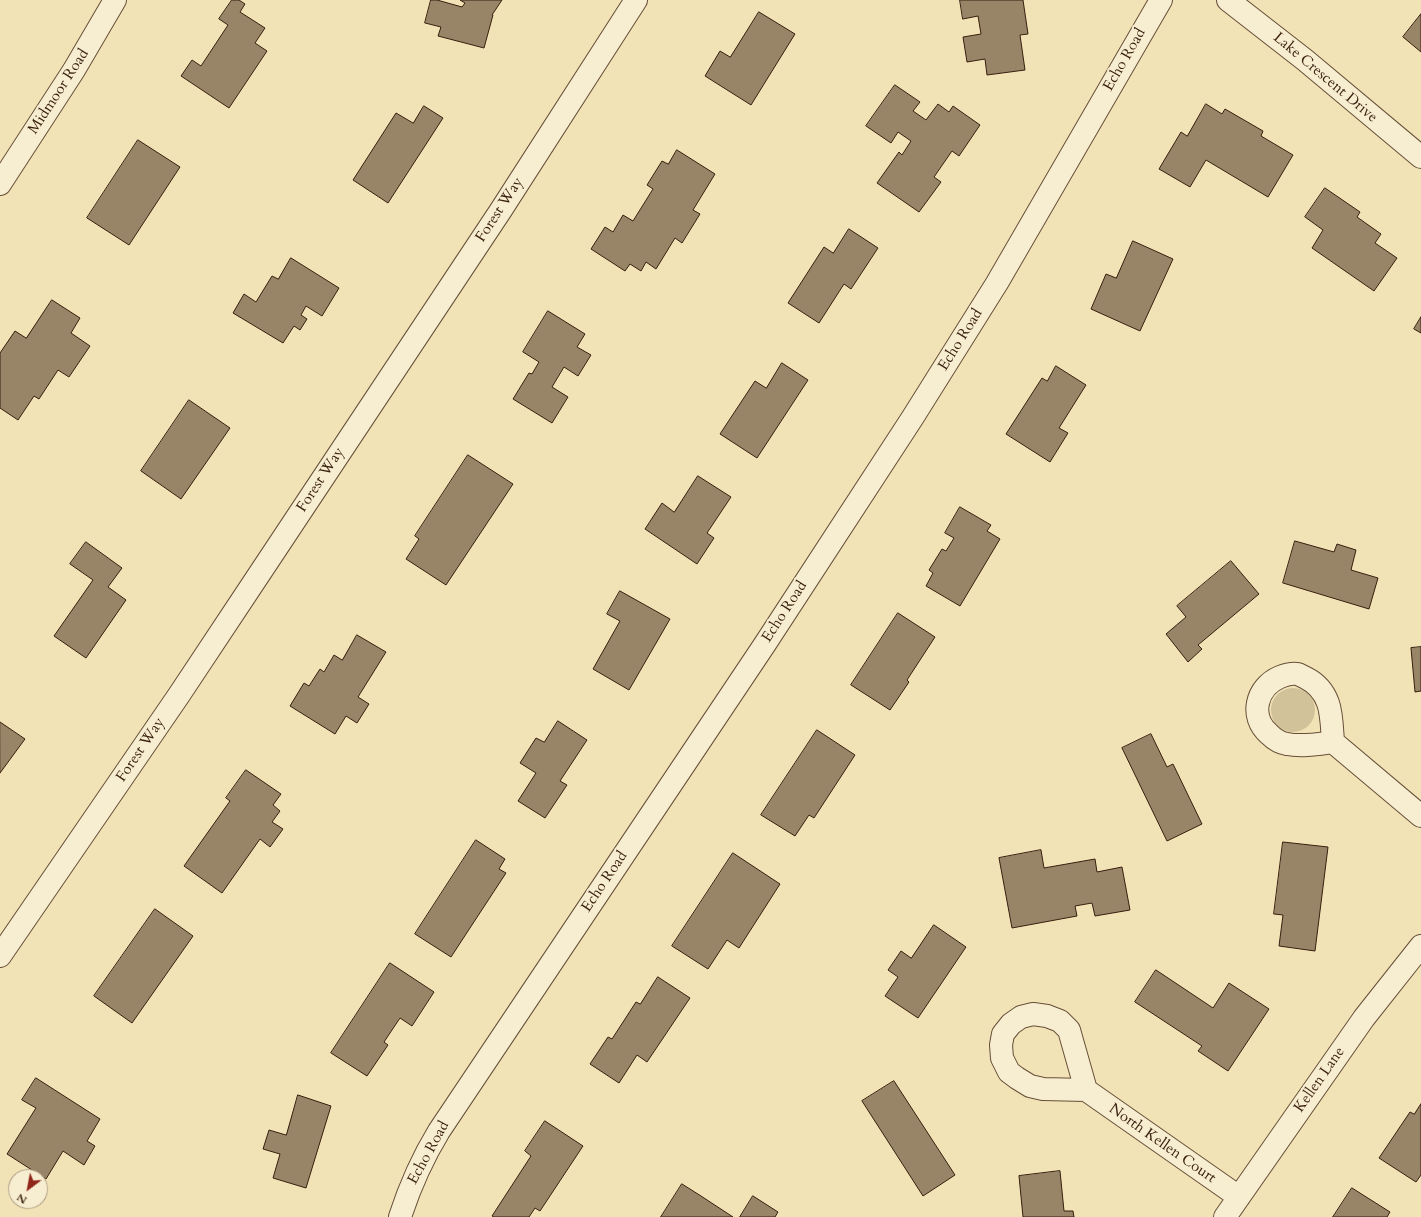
<!DOCTYPE html>
<html>
<head>
<meta charset="utf-8">
<style>
  body { margin:0 }
  #map { position:relative; width:1421px; height:1217px; overflow:hidden; background:#f2e3b7; font-family:Cardo,serif }
  canvas { display:block }
  .north { position:absolute; left:8px; top:1169px; width:40px; height:40px; box-sizing:border-box; background:#f7edd0; border:1px solid #aa9a82; border-radius:50%; rotate:212deg; font-size:11px; font-weight:700; line-height:16px; text-align:center; color:#371e0e }
  .north::after { content:''; display:block; margin:auto; width:14px; height:18px; background:#8f2418; clip-path:polygon(50% 0,100% 100%,50% 72%,0 100%) }
</style>
</head>
<body>
<div id="map">
<canvas width="1421" height="1217"></canvas>
<div class="north">N</div>
</div>
<script>
const ctx = document.querySelector('canvas').getContext('2d');
ctx.lineJoin = 'round';
function paint(path, color) { ctx.fillStyle = color; ctx.fill(path, 'evenodd'); }
function trace(path, color, width, dash) { ctx.strokeStyle = color; ctx.lineWidth = width; ctx.lineCap = dash ? 'butt' : 'round'; ctx.setLineDash(dash || []); ctx.stroke(path); }
function drawText(font, color, halo, rows, align = 'center') {
  ctx.font = font + ' Cardo,serif'; ctx.lineWidth = 4; ctx.setLineDash([]); ctx.textBaseline = 'middle'; ctx.strokeStyle = halo; ctx.fillStyle = color; for (const [text, x, y, turn = 0] of rows) {
    ctx.save(); ctx.translate(x, y); ctx.rotate((+turn || 0) * Math.PI / 180); ctx.textAlign = isNaN(turn) ? turn : align; if (halo) ctx.strokeText(text, 0, 0); ctx.fillText(text, 0, 0); ctx.restore();
  }
}
const green = new Path2D(`
  M1271 710a22 22 0 1 1 44 0a22 22 0 1 1-44 0Z`);
const building = new Path2D(`
  M 232,0 L 239,0 L 245,4 L 240,12 L 265,28 L 255,43 L 267,51 L 229,108 L 181,76 L 192,60 L 201,66 L 228,25 L 219,19 Z
  M 431,0 L 437,0 L 462,7 L 465,3 L 460,0 L 502,0 L 492,15 L 493,15 L 484,48 L 438,36 L 441,27 L 425,23 Z
  M 960,0 L 1023,0 L 1028,34 L 1020,35 L 1025,70 L 987,75 L 985,59 L 967,62 L 963,37 L 981,34 L 978,16 L 963,19 Z
  M 759,12 L 795,34 L 751,105 L 705,76 L 720,51 L 730,57 Z
  M 1421,14 L 1421,52 L 1403,37 Z
  M 895,85 L 920,102 L 913,111 L 926,120 L 938,104 L 949,112 L 953,106 L 980,125 L 959,156 L 952,151 L 934,177 L 941,182 L 919,212 L 877,183 L 899,152 L 902,155 L 911,141 L 898,132 L 891,143 L 866,126 Z
  M 1206,104 L 1222,114 L 1225,109 L 1263,131 L 1261,136 L 1293,155 L 1268,197 L 1206,160 L 1190,187 L 1159,169 L 1181,132 L 1187,136 Z
  M 424,106 L 443,118 L 388,203 L 353,180 L 396,113 L 413,123 Z
  M 138,140 L 180,167 L 129,245 L 87,218 Z
  M 677,150 L 715,174 L 693,210 L 700,214 L 682,243 L 675,238 L 656,269 L 646,262 L 641,271 L 630,264 L 625,271 L 591,249 L 605,227 L 613,232 L 623,215 L 633,221 L 653,189 L 647,185 L 662,161 L 668,164 Z
  M 1325,188 L 1360,212 L 1357,217 L 1381,234 L 1375,243 L 1397,258 L 1374,291 L 1312,248 L 1323,230 L 1305,217 Z
  M 849,229 L 878,248 L 851,289 L 844,284 L 819,323 L 788,303 L 824,247 L 833,253 Z
  M 1133,241 L 1173,259 L 1140,331 L 1091,309 L 1106,274 L 1116,278 Z
  M 291,258 L 339,288 L 322,316 L 306,306 L 301,315 L 307,319 L 300,330 L 294,326 L 283,343 L 233,313 L 244,294 L 256,302 L 272,276 L 278,279 Z
  M 52,300 L 80,318 L 71,333 L 90,346 L 69,377 L 58,370 L 39,399 L 34,396 L 18,420 L 0,408 L 0,353 L 15,331 L 26,338 Z
  M 548,311 L 585,334 L 577,347 L 591,355 L 578,376 L 564,367 L 552,387 L 568,397 L 552,423 L 513,399 L 529,373 L 532,374 L 539,362 L 523,352 Z
  M 1421,317 L 1421,333 L 1414,329 Z
  M 782,363 L 808,380 L 757,458 L 720,434 L 755,381 L 766,388 Z
  M 1056,366 L 1086,385 L 1059,428 L 1068,433 L 1050,462 L 1006,434 L 1042,378 L 1047,381 Z
  M 189,400 L 230,428 L 181,499 L 141,471 Z
  M 468,455 L 513,484 L 446,585 L 406,559 L 419,539 L 415,536 Z
  M 698,476 L 731,497 L 707,533 L 714,538 L 697,564 L 645,529 L 662,503 L 674,512 Z
  M 960,507 L 991,525 L 987,531 L 1000,539 L 960,606 L 926,586 L 933,573 L 929,570 L 942,549 L 946,551 L 954,538 L 945,533 Z
  M 1295,541 L 1334,552 L 1337,544 L 1356,550 L 1351,570 L 1378,578 L 1369,609 L 1283,583 Z
  M 86,542 L 122,568 L 108,587 L 126,600 L 86,658 L 54,636 L 93,580 L 70,564 Z
  M 1231,561 L 1259,594 L 1198,645 L 1202,649 L 1188,662 L 1166,634 L 1186,617 L 1177,606 Z
  M 620,591 L 670,619 L 629,690 L 593,669 L 620,621 L 607,614 Z
  M 898,613 L 935,637 L 907,680 L 909,682 L 890,710 L 851,685 Z
  M 357,635 L 386,652 L 358,697 L 369,704 L 357,723 L 346,716 L 335,734 L 290,706 L 304,683 L 309,686 L 320,669 L 324,672 L 334,655 L 342,660 Z
  M 1421,647 L 1421,691 L 1415,692 L 1411,648 Z
  M 558,721 L 587,740 L 560,781 L 567,785 L 545,818 L 518,801 L 536,773 L 520,763 L 536,738 L 544,742 Z
  M 0,722 L 25,739 L 0,773 Z
  M 817,730 L 855,755 L 814,818 L 809,815 L 795,836 L 761,815 Z
  M 1151,734 L 1167,767 L 1173,764 L 1202,824 L 1167,841 L 1122,748 Z
  M 246,770 L 281,794 L 273,805 L 280,811 L 272,822 L 283,829 L 270,847 L 260,839 L 222,893 L 184,866 L 230,801 L 226,798 Z
  M 476,840 L 505,859 L 499,869 L 506,873 L 451,957 L 415,934 Z
  M 1283,842 L 1328,847 L 1315,951 L 1279,946 L 1283,915 L 1274,914 Z
  M 1041,850 L 1044,868 L 1095,859 L 1097,872 L 1122,867 L 1130,910 L 1095,916 L 1092,903 L 1075,906 L 1077,916 L 1012,928 L 999,858 Z
  M 733,853 L 780,884 L 739,948 L 727,940 L 708,969 L 672,946 Z
  M 155,909 L 193,936 L 132,1023 L 94,996 Z
  M 934,925 L 966,947 L 918,1018 L 885,996 L 898,977 L 888,970 L 901,951 L 911,958 Z
  M 390,963 L 434,992 L 412,1026 L 400,1018 L 384,1042 L 388,1045 L 367,1076 L 331,1053 Z
  M 1156,970 L 1213,1008 L 1229,983 L 1269,1009 L 1228,1071 L 1198,1051 L 1202,1046 L 1135,1002 Z
  M 658,977 L 690,998 L 647,1062 L 637,1055 L 619,1083 L 590,1064 L 608,1037 L 612,1039 L 636,1002 L 640,1004 Z
  M 36,1078 L 100,1119 L 87,1141 L 95,1146 L 84,1165 L 63,1151 L 46,1179 L 7,1154 L 36,1108 L 22,1100 Z
  M 894,1081 L 955,1175 L 923,1196 L 862,1101 Z
  M 298,1095 L 331,1106 L 306,1188 L 273,1178 L 280,1154 L 263,1149 L 269,1130 L 286,1135 Z
  M 1421,1104 L 1421,1175 L 1416,1182 L 1379,1158 L 1410,1112 L 1414,1114 Z
  M 545,1121 L 583,1146 L 540,1211 L 535,1208 L 529,1217 L 494,1217 L 492,1216 L 531,1156 L 525,1151 Z
  M 1060,1171 L 1064,1211 L 1073,1211 L 1074,1217 L 1023,1217 L 1019,1176 Z
  M 682,1184 L 701,1196 L 733,1217 L 661,1217 Z
  M 1352,1188 L 1390,1212 L 1387,1217 L 1333,1217 Z
  M 753,1196 L 778,1212 L 775,1217 L 740,1217 Z`);
const minor = new Path2D(`
  M 1228,0 L 1305,60 L 1421,157
  M 0,184 L 74,70 L 115,0
  M 1333,742 C 1318,744 1302,747 1287,744 C 1280,743 1274,739 1269,734 C 1249,717 1256,687 1280,677 C 1285,675 1292,673 1298,674 C 1300,675 1304,677 1306,678 C 1316,683 1324,692 1328,703 C 1332,714 1332,730 1333,742 L 1421,816
  M 0,956 L 179,695 L 254,582 L 501,210 L 636,0
  M 1086,1090 L 1043,1089 L 1030,1086 L 1017,1078 L 1009,1072 L 1002,1058 L 1001,1045 L 1003,1034 L 1011,1024 L 1021,1017 L 1033,1014 L 1047,1016 L 1060,1021 L 1069,1030 L 1086,1090 L 1239,1197
  M 400,1217 C 410,1186 422,1159 439,1131 L 765,644 L 913,417 L 997,283 L 1161,0
  M 1225,1217 L 1364,1018 L 1421,946`);
const streetNames = [
  ["Echo Road",1125,60,-60],
  ["Lake Crescent Drive",1325,78,40],
  ["Midmoor Road",59,92,-57],
  ["Forest Way",500,210,-57],
  ["Echo Road",961,340,-58],
  ["Forest Way",321,480,-57],
  ["Echo Road",785,612,-57],
  ["Forest Way",141,750,-56],
  ["Echo Road",605,882,-56],
  ["Kellen Lane",1320,1080,-55],
  ["North Kellen Court",1162,1144,35],
  ["Echo Road",429,1153,-61]
];
paint(green, '#d2c29a');
paint(building, '#988466');
trace(building, '#371e0e', 1);
trace(minor, '#664f38', 24);
trace(minor, '#f7edd0', 22);
drawText('15px', '#371e0e', '#f7edd0', streetNames);
</script>
</body>
</html>
